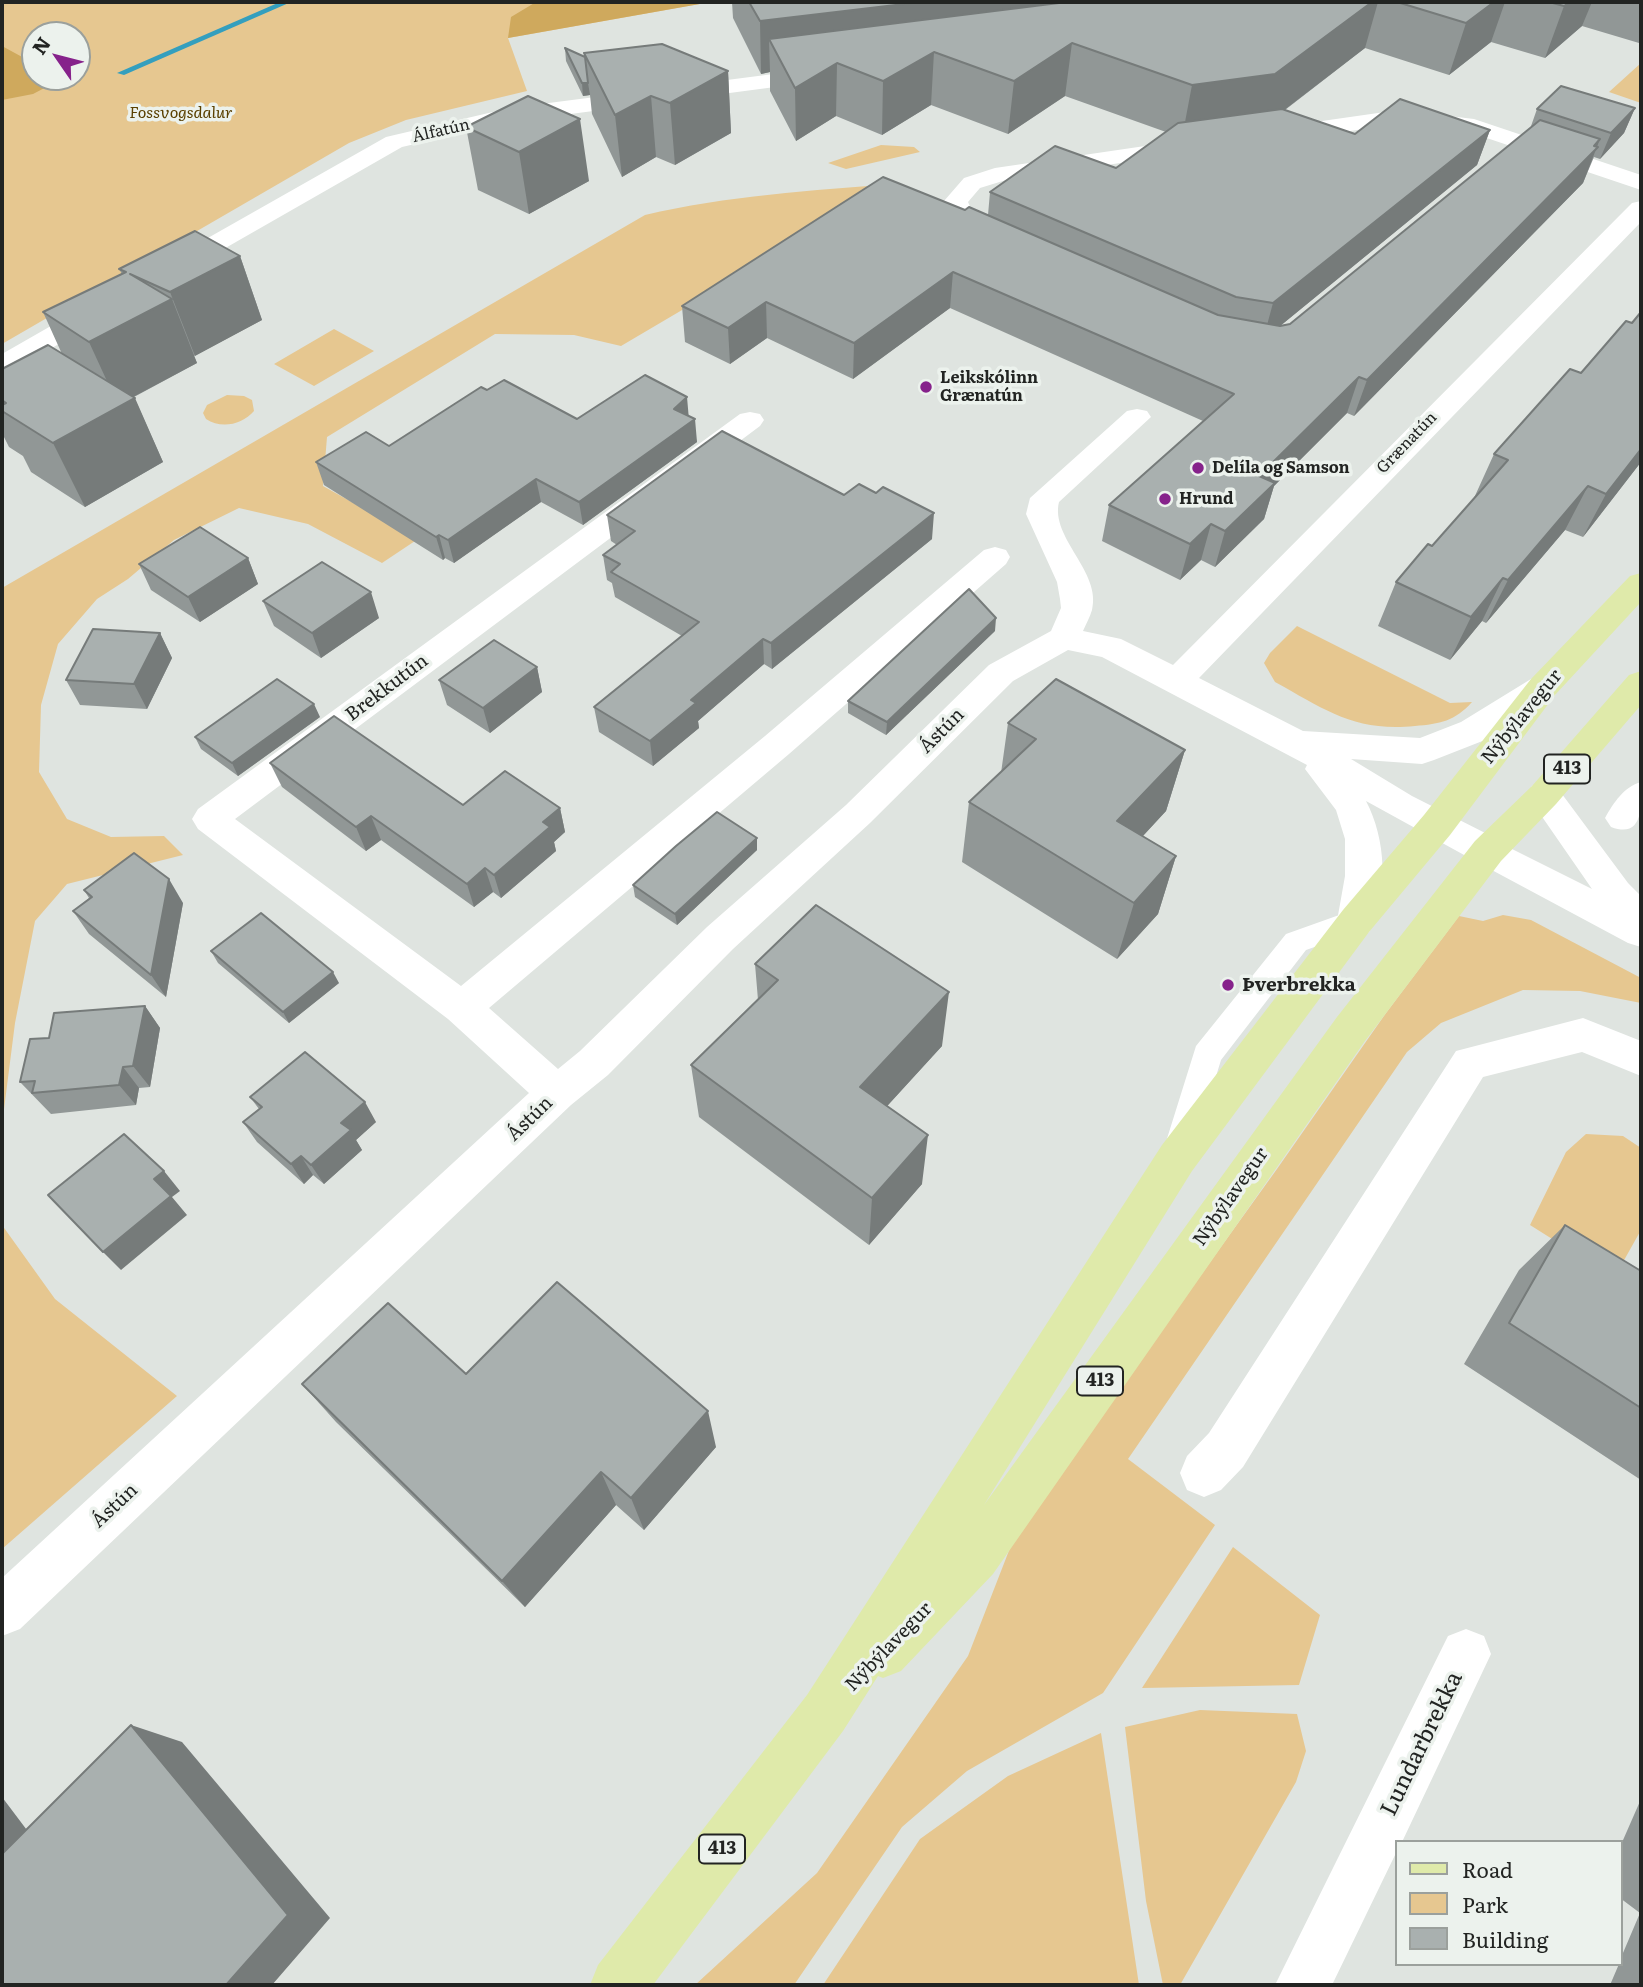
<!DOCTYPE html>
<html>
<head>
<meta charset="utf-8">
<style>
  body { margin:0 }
  #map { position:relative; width:1643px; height:1987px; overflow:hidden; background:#dfe4e0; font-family:Literata,serif }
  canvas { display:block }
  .frame { position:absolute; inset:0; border:4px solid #222422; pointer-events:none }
  .legend { position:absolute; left:1395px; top:1840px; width:228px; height:126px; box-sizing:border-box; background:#ecf2ed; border:2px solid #9ba09c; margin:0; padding:9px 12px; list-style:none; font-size:21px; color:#222422 }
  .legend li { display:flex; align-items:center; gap:14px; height:35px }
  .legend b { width:35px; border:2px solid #9ba09c }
  .north { position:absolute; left:21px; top:21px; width:70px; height:70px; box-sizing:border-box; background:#ecf2ed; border:2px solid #9ba09c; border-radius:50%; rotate:305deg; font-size:19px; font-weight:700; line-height:28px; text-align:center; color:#222422 }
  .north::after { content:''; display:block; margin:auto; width:24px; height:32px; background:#86228b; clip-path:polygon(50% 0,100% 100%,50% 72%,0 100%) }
</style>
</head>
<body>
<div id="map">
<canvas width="1643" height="1987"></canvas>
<div class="frame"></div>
<ul class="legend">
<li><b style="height:9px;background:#dfeaaa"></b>Road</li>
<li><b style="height:19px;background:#e6c790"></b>Park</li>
<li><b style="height:19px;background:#a9b0af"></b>Building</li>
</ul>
<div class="north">N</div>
</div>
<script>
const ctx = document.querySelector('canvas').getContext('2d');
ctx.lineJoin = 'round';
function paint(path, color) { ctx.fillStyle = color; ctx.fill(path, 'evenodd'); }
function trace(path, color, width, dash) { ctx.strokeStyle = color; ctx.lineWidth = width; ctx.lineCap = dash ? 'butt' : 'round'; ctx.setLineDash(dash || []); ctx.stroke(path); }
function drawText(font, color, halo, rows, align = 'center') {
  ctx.font = font + ' Literata,serif'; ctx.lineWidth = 7; ctx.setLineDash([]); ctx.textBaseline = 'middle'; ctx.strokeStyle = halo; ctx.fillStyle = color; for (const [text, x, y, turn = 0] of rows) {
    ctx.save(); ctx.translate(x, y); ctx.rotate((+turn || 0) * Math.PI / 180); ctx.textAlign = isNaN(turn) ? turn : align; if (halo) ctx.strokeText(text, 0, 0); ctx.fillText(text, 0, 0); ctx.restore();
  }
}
const green = new Path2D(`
  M 2,2 L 711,2 L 508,38 L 527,91 L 406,120 L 349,143 L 2,344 ZM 35,35 L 77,35 L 77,77 L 35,77 Z
  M 1641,63 L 1641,103 L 1609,92 Z
  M 881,145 L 914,147 L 920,152 L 846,169 L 828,163 Z
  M 896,184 L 621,346 L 574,335 L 495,334 L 327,437 L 323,486 L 418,539 L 382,563 L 308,524 L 239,508 L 174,540 L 128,579 L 97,599 L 58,644 L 41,705 L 39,772 L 67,819 L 111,837 L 164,836 L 183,855 L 67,884 L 35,921 L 15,1023 L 2,1125 L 2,588 L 645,215 C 726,196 813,190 896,184 Z
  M 334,329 L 374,351 L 314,386 L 274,364 Z
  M 227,395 L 244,396 L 252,400 L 254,411 C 242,425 221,429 206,419 L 203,413 L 207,405 Z
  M 1297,626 L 1450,703 L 1472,702 C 1455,721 1440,724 1415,726 C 1354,732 1326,710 1275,682 L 1264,663 L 1270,653 Z
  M 1503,915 L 1531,920 L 1641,978 L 1641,1003 L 1580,991 L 1523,990 L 1441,1023 L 1407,1052 L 1128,1459 L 1215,1525 L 1103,1693 L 967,1771 L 902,1827 L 794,1985 L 695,1985 L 817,1873 L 968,1656 L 1017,1530 L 1277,1169 L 1386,1013 L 1459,916 L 1483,921 Z
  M 1586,1134 L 1623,1136 L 1641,1148 L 1641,1230 L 1614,1278 L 1530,1225 L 1566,1152 Z
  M 2,1225 L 55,1299 L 177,1396 L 2,1549 Z
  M 1233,1547 L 1320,1615 L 1299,1685 L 1142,1688 Z
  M 1200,1710 L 1297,1714 L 1306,1751 L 1296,1782 L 1180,1985 L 1163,1985 L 1146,1901 L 1125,1727 Z
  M 1101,1733 L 1139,1985 L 823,1985 L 920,1839 L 1008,1776 Z`);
const forest = new Path2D(`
  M 536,2 L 711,2 L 508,38 L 511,17 Z
  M 2,46 L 35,64 L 35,77 L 49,77 L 54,83 L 33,94 L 2,100 Z`);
const stream = new Path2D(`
  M 280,2 L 291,2 L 124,75 L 117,73 Z`);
const service = new Path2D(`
  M 1356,909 L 1366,913 L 1370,921 L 1366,929 L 1306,950 L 1221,1060 L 1192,1155 L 1181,1159 L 1170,1155 L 1165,1145 L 1196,1046 L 1286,934 Z`);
const minor = new Path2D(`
  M 820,68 L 828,70 L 831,75 L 828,80 L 510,122 L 402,147 L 180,274 L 171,277 L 162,274 L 158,269 L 162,264 L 386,137 L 510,108 Z
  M 1399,110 L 1474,119 L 1641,175 L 1641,190 L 1463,130 L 1399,124 L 1280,141 L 1272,139 L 1269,134 L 1272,129 L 1280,127 Z
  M 1186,140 L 1194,142 L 1198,147 L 1194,152 L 1006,180 L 980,188 L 968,202 L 977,222 L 1003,243 L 1000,248 C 970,256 952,225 944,201 L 964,178 L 995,168 Z
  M 1641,201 L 1641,222 L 1199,678 L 1303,731 L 1420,738 L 1461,722 L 1531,679 L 1543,675 L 1555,679 L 1559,687 L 1555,695 L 1485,740 L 1434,760 L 1422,764 L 1351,759 L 1412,796 L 1501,841 L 1506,851 L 1501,861 L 1488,865 L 1475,861 L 1366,801 C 1386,839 1389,893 1369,932 L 1356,936 L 1343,932 L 1337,921 L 1345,876 L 1345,839 L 1336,810 L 1305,769 L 1307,765 L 1102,657 L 1068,650 L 1013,681 L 870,823 L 733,949 L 608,1075 L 571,1105 L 20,1629 L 2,1636 L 2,1578 L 529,1093 L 448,1019 L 198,829 L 192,819 L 198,809 L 740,414 L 750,412 L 760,414 L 764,420 L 760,426 L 235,819 L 461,986 L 765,736 L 984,550 L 995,547 L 1006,550 L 1010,557 L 1006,564 L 789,754 L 489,1008 L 558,1069 L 580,1051 L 707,927 L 846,805 L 989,665 L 1051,631 L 1061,608 L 1060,599 L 1057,582 L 1026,514 L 1030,498 L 1127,411 L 1137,409 L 1147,411 L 1151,417 L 1059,502 C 1050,538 1102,572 1092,610 C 1090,617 1086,624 1083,631 L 1121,639 L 1173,665 L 1632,203 Z
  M 100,301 L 109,303 L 113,309 L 109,315 L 12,371 L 2,373 L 2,354 L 91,303 Z
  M 1641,782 C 1642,807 1643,839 1611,827 L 1605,818 C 1614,802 1624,787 1641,782 Z
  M 1583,1018 L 1641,1041 L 1641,1076 L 1582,1052 L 1483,1077 L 1243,1467 L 1221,1490 L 1204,1497 L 1187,1490 L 1180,1473 L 1187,1456 L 1209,1433 L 1456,1051 Z
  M 1466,1629 L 1484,1636 L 1491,1654 L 1402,1842 L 1396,1842 L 1396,1853 L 1332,1985 L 1275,1985 L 1448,1636 Z`);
const tertiary = new Path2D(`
  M 1544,782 L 1556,786 L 1628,883 L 1641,896 L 1641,947 L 1628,943 L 1475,861 L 1470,851 L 1475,841 L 1488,837 L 1592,889 L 1527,795 L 1532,786 Z`);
const primary = new Path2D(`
  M 1641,573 L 1641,602 L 1555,695 L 1450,835 L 1369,932 L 1192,1171 L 984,1505 L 1337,1017 L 1475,841 L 1532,786 L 1629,675 L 1641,671 L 1641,705 L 1556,804 L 1501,861 L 1365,1041 L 993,1574 L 901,1671 L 883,1678 L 878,1676 L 843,1731 L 653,1985 L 590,1985 L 598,1965 L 807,1695 L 1162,1145 L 1343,910 L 1424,815 L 1531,679 L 1630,576 Z`);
const wall = new Path2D(`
  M 732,2 L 1378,2 L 1375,13 L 1378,2 L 1641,2 L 1641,41 L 1639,43 L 1582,26 L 1545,58 L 1491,42 L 1449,75 L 1365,48 L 1285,110 L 1355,134 L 1490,130 L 1477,165 L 1280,326 L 1290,324 L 1530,129 L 1537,109 L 1635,108 L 1624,133 L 1600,159 L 1594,157 L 1583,183 L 1354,416 L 1347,413 L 1274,486 L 1264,519 L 1215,567 L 1201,560 L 1180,580 L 1102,541 L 1109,505 L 1203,421 L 950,308 L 853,379 L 767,338 L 730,364 L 685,342 L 682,306 L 965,210 L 988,215 L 990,192 L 1116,168 L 1166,132 L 1065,96 L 1008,134 L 931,105 L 882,135 L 836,116 L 796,141 L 770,91 L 770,72 L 761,74 L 733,18 Z
  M 565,48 L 585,57 L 584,53 L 728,71 L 731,133 L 675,165 L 656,157 L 622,177 L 592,114 L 590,95 L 583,96 L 566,61 Z
  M 466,127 L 589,181 L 529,214 L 478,190 Z
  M 240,256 L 262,320 L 194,356 L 197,363 L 134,397 L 163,462 L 85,507 L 31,472 L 23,456 L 9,447 L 2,433 L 2,369 L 62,354 L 43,312 L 122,274 L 119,269 Z
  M 1641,312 L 1641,462 L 1583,537 L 1565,530 L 1486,623 L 1482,621 L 1450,660 L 1378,626 L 1396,582 L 1432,546 L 1474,498 L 1494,454 L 1581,373 L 1632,323 Z
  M 487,390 L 577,419 L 688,416 L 697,442 L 583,525 L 541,502 L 454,563 L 445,558 L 443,560 L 324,485 L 316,462 L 389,446 Z
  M 844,495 L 932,539 L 772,669 L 764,664 L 698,721 L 699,728 L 653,766 L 599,732 L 594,707 L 682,636 L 615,597 L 612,583 L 607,580 L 603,555 L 617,545 L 611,541 L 607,515 Z
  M 248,558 L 258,584 L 200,622 L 151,590 L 139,564 Z
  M 263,601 L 379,618 L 321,658 L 274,626 Z
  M 995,631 L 886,735 L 848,713 L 848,701 Z
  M 160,633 L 172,658 L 147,709 L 80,705 L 66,680 Z
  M 537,667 L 542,692 L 490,733 L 447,705 L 439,680 Z
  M 320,717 L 238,776 L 201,749 L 195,737 Z
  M 1008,723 L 1185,750 L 1166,811 L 1143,836 L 1176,856 L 1158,914 L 1117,959 L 962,862 L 969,802 L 1001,773 Z
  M 270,763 L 463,805 L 560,808 L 565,832 L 554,842 L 556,851 L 501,898 L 493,892 L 474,907 L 381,840 L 366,851 L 282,787 Z
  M 757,838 L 757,850 L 677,925 L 635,897 L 633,885 Z
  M 84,890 L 183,903 L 166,997 L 89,934 L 73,911 L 89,898 Z
  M 211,951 L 339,983 L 289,1023 L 218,963 Z
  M 755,964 L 942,1046 L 887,1106 L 922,1184 L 869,1245 L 699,1117 L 691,1065 L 758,1000 Z
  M 145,1006 L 160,1028 L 150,1087 L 139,1088 L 136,1105 L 51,1114 L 20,1082 L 49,1038 Z
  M 250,1097 L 376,1122 L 356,1140 L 362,1150 L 324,1184 L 313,1175 L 304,1184 L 257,1142 L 243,1122 L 259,1109 Z
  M 1565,1225 L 1641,1271 L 1641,1480 L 1464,1364 L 1519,1270 Z
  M 466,1374 L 716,1447 L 644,1530 L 616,1505 L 525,1607 L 336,1422 L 302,1384 Z
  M 1641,1799 L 1641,1985 L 1610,1985 L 1619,1964 L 1620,1964 L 1620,1960 L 1640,1913 L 1620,1898 L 1620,1847 Z`);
const shadedWall = new Path2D(`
  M 921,2 L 1328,2 L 837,64 L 836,116 L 796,141 L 795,88 L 769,39 L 770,72 L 761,74 L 760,21 Z
  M 1372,2 L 1378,2 L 1365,48 L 1262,127 L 1182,138 L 1192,85 Z
  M 1494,2 L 1505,2 L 1491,42 L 1449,75 L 1466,23 Z
  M 1570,2 L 1592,2 L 1582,26 L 1545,58 L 1564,6 Z
  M 1072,43 L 1065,96 L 1008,134 L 1014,81 Z
  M 934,52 L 931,105 L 882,135 L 883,81 Z
  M 728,71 L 731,133 L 675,165 L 670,103 Z
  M 582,83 L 588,83 L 590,95 L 583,96 Z
  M 651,96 L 656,157 L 622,177 L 615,115 Z
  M 1635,108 L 1624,133 L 1600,159 L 1611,133 Z
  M 580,119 L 589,181 L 529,214 L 519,152 Z
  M 1490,130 L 1477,165 L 1263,340 L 1273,303 Z
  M 1600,139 L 1583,183 L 1354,416 L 1367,380 Z
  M 240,256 L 262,320 L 195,356 L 170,292 Z
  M 953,272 L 950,308 L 853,379 L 854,343 Z
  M 172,299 L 197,363 L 118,405 L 89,342 Z
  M 766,302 L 767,338 L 730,364 L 728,328 Z
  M 1359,377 L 1347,413 L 1274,486 L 1264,519 L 1215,567 L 1225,531 L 1259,476 Z
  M 687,397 L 689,420 L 674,409 Z
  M 135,398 L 163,462 L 85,507 L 53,443 Z
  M 695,419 L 697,442 L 583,525 L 579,502 Z
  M 1641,449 L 1641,462 L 1583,537 L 1606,494 Z
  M 536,479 L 541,502 L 454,563 L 448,540 Z
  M 1588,486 L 1565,530 L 1486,623 L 1508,580 Z
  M 934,513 L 932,539 L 772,669 L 771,643 Z
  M 1211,524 L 1201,560 L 1180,580 L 1190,544 Z
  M 439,535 L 445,558 L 443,560 L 436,537 Z
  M 248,558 L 258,584 L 200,622 L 188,597 Z
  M 1503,578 L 1482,621 L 1450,660 L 1471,617 Z
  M 371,592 L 379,618 L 321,658 L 312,633 Z
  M 996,618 L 995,631 L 886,735 L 887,722 Z
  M 160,633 L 172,658 L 147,709 L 134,684 Z
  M 763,639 L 764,664 L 698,721 L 699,728 L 653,766 L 650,741 L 691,700 Z
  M 537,667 L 542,692 L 490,733 L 483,708 Z
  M 314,704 L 320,717 L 238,776 L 232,763 Z
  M 1185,750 L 1166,811 L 1102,880 L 1117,821 Z
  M 560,808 L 565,832 L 554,842 L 556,851 L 501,898 L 494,875 L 543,822 Z
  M 371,816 L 381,840 L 366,851 L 356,827 Z
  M 757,838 L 757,850 L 677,925 L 675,914 Z
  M 1176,856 L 1158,914 L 1117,959 L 1134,903 Z
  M 485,868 L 493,892 L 474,907 L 467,884 Z
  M 169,879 L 183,903 L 166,997 L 151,975 Z
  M 333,972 L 339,983 L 289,1023 L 283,1012 Z
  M 949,992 L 942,1046 L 858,1138 L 860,1087 Z
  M 145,1006 L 160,1028 L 150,1087 L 133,1066 Z
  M 123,1067 L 139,1088 L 136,1105 L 119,1085 Z
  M 365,1102 L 376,1122 L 356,1140 L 362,1150 L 324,1184 L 311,1165 L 341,1123 Z
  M 928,1135 L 922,1184 L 869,1245 L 872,1198 Z
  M 301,1156 L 313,1175 L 304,1184 L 291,1164 Z
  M 164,1171 L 180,1191 L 172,1197 L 187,1215 L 121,1270 L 103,1252 L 154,1179 Z
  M 708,1411 L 716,1447 L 644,1530 L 631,1498 Z
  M 601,1472 L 616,1505 L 525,1607 L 502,1581 Z
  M 131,1725 L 182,1742 L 330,1918 L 272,1985 L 226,1985 Z
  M 2,1797 L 57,1870 L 2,1864 Z`);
const building = new Path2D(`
  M 749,2 L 921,2 L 760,21 Z
  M 1067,2 L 1372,2 L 1275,74 L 1192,85 L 1072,43 L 1014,81 L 934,52 L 883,81 L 837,63 L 795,88 L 769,39 Z
  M 1397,2 L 1494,2 L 1466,23 Z
  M 1549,2 L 1570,2 L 1564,6 Z
  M 662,44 L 728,71 L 670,103 L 651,96 L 615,115 L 584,53 Z
  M 565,48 L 585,57 L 588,83 L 582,83 Z
  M 1561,86 L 1635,108 L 1611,133 L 1537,109 Z
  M 528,96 L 580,119 L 519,152 L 466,127 Z
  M 1400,99 L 1490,130 L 1273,303 L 1236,297 L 990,192 L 1055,146 L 1116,168 L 1178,123 L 1282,109 L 1355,134 Z
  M 1540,120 L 1600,139 L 1594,146 L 1598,147 L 1367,380 L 1359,377 L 1259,476 L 1275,483 L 1225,531 L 1211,524 L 1190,544 L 1109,505 L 1234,394 L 953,272 L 854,343 L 766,302 L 728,328 L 682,306 L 883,177 L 965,210 L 969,207 L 1218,315 L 1280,326 L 1290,324 Z
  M 195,231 L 240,256 L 170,292 L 130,274 L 172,299 L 89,342 L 43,312 L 126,272 L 119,269 Z
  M 1641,312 L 1641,449 L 1606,494 L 1588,486 L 1508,580 L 1503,578 L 1471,617 L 1396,582 L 1428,544 L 1432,546 L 1508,460 L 1494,454 L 1570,369 L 1581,373 L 1626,321 L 1632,323 Z
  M 48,345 L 135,398 L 53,443 L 2,411 L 2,405 L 6,403 L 2,400 L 2,369 Z
  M 645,375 L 687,397 L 674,409 L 695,419 L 579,502 L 536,479 L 448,540 L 439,535 L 436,537 L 316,462 L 366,432 L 389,446 L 481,387 L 487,390 L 504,380 L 577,419 Z
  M 722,431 L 844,495 L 859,484 L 876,493 L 883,487 L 934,513 L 771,643 L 763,639 L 691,700 L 696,703 L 650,741 L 594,707 L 699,622 L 611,572 L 620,564 L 603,555 L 635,531 L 607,515 Z
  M 200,527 L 248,558 L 188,597 L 139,564 Z
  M 322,562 L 371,592 L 312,633 L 263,601 Z
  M 969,589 L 996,618 L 887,722 L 848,701 Z
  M 93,629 L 160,633 L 134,684 L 66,680 Z
  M 494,640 L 537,667 L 483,708 L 439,680 Z
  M 277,679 L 314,704 L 232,763 L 195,737 Z
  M 1056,679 L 1185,750 L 1117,821 L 1176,856 L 1134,903 L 969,802 L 1036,739 L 1008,723 Z
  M 334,716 L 463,805 L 505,771 L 560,808 L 543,822 L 550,827 L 494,875 L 485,868 L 467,884 L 371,816 L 356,827 L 270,763 Z
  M 717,812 L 757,838 L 675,914 L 633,885 L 676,846 Z
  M 134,853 L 169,879 L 151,975 L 73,911 L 92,897 L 84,890 Z
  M 816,905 L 949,992 L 860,1087 L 928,1135 L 872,1198 L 691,1065 L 778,980 L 755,964 Z
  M 261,913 L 333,972 L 283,1012 L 211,951 Z
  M 145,1006 L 133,1066 L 123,1067 L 119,1085 L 32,1093 L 35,1081 L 20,1082 L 30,1039 L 49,1038 L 54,1013 Z
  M 305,1052 L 365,1102 L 341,1123 L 351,1130 L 311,1165 L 301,1156 L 291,1164 L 243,1122 L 262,1107 L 250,1097 Z
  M 124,1134 L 164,1171 L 154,1179 L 171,1196 L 103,1252 L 48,1195 Z
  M 1565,1225 L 1641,1271 L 1641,1408 L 1509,1323 Z
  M 557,1282 L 708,1411 L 631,1498 L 601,1472 L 502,1581 L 302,1384 L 388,1303 L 466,1374 Z
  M 131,1725 L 288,1915 L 226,1985 L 2,1985 L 2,1854 Z`);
const markers = [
  [926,387,7,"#86228b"],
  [1198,468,7,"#86228b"],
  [1165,499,7,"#86228b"],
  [1228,985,7,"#86228b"]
];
const farParknames = [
  ["Fossvogsdalur",181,113]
];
const farStreetnames = [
  ["Álfatún",441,131,-13],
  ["Grænatún",1407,443,-46]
];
const farPoinames = [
  ["Leikskólinn",940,378],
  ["Grænatún",940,396],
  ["Delíla og Samson",1212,468],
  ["Hrund",1179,499]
];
const shields = [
  [1567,769,46],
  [1100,1381,46],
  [722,1849,46]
];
const shieldNames = [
  ["413",1567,769],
  ["413",1100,1381],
  ["413",722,1849]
];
const streetNames = [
  ["Brekkutún",387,688,-37],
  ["Nýbýlavegur",1522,717,-51],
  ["Ástún",942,731,-45],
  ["Ástún",530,1119,-44],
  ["Nýbýlavegur",1231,1197,-55],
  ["Ástún",115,1506,-43],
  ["Nýbýlavegur",889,1647,-46]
];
const poiNames = [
  ["Þverbrekka",1242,985]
];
const nearStreetnames = [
  ["Lundarbrekka",1422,1744,-64]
];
paint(green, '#e6c790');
paint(forest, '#cfa95d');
paint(stream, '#349fbe');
paint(service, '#fff');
paint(minor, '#fff');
paint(tertiary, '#fff');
paint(primary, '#dfeaaa');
paint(wall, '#919796');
paint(shadedWall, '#767b7a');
paint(building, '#a9b0af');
trace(building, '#767b7a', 2);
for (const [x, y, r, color] of markers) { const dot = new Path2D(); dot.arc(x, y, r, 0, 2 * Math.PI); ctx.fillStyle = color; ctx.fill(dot); trace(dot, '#ecf2ed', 2.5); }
drawText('italic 16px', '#5a4000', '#ecf2ed', farParknames);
drawText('16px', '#222422', '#ecf2ed', farStreetnames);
drawText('bold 16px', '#222422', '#ecf2ed', farPoinames, 'left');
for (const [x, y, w] of shields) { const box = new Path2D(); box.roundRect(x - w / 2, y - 14.5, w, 29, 5); ctx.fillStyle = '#ecf2ed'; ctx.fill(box); trace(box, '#222422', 2); }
drawText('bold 18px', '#222422', null, shieldNames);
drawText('19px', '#222422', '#ecf2ed', streetNames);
drawText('bold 19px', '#222422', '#ecf2ed', poiNames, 'left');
drawText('23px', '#222422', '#ecf2ed', nearStreetnames);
</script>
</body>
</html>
